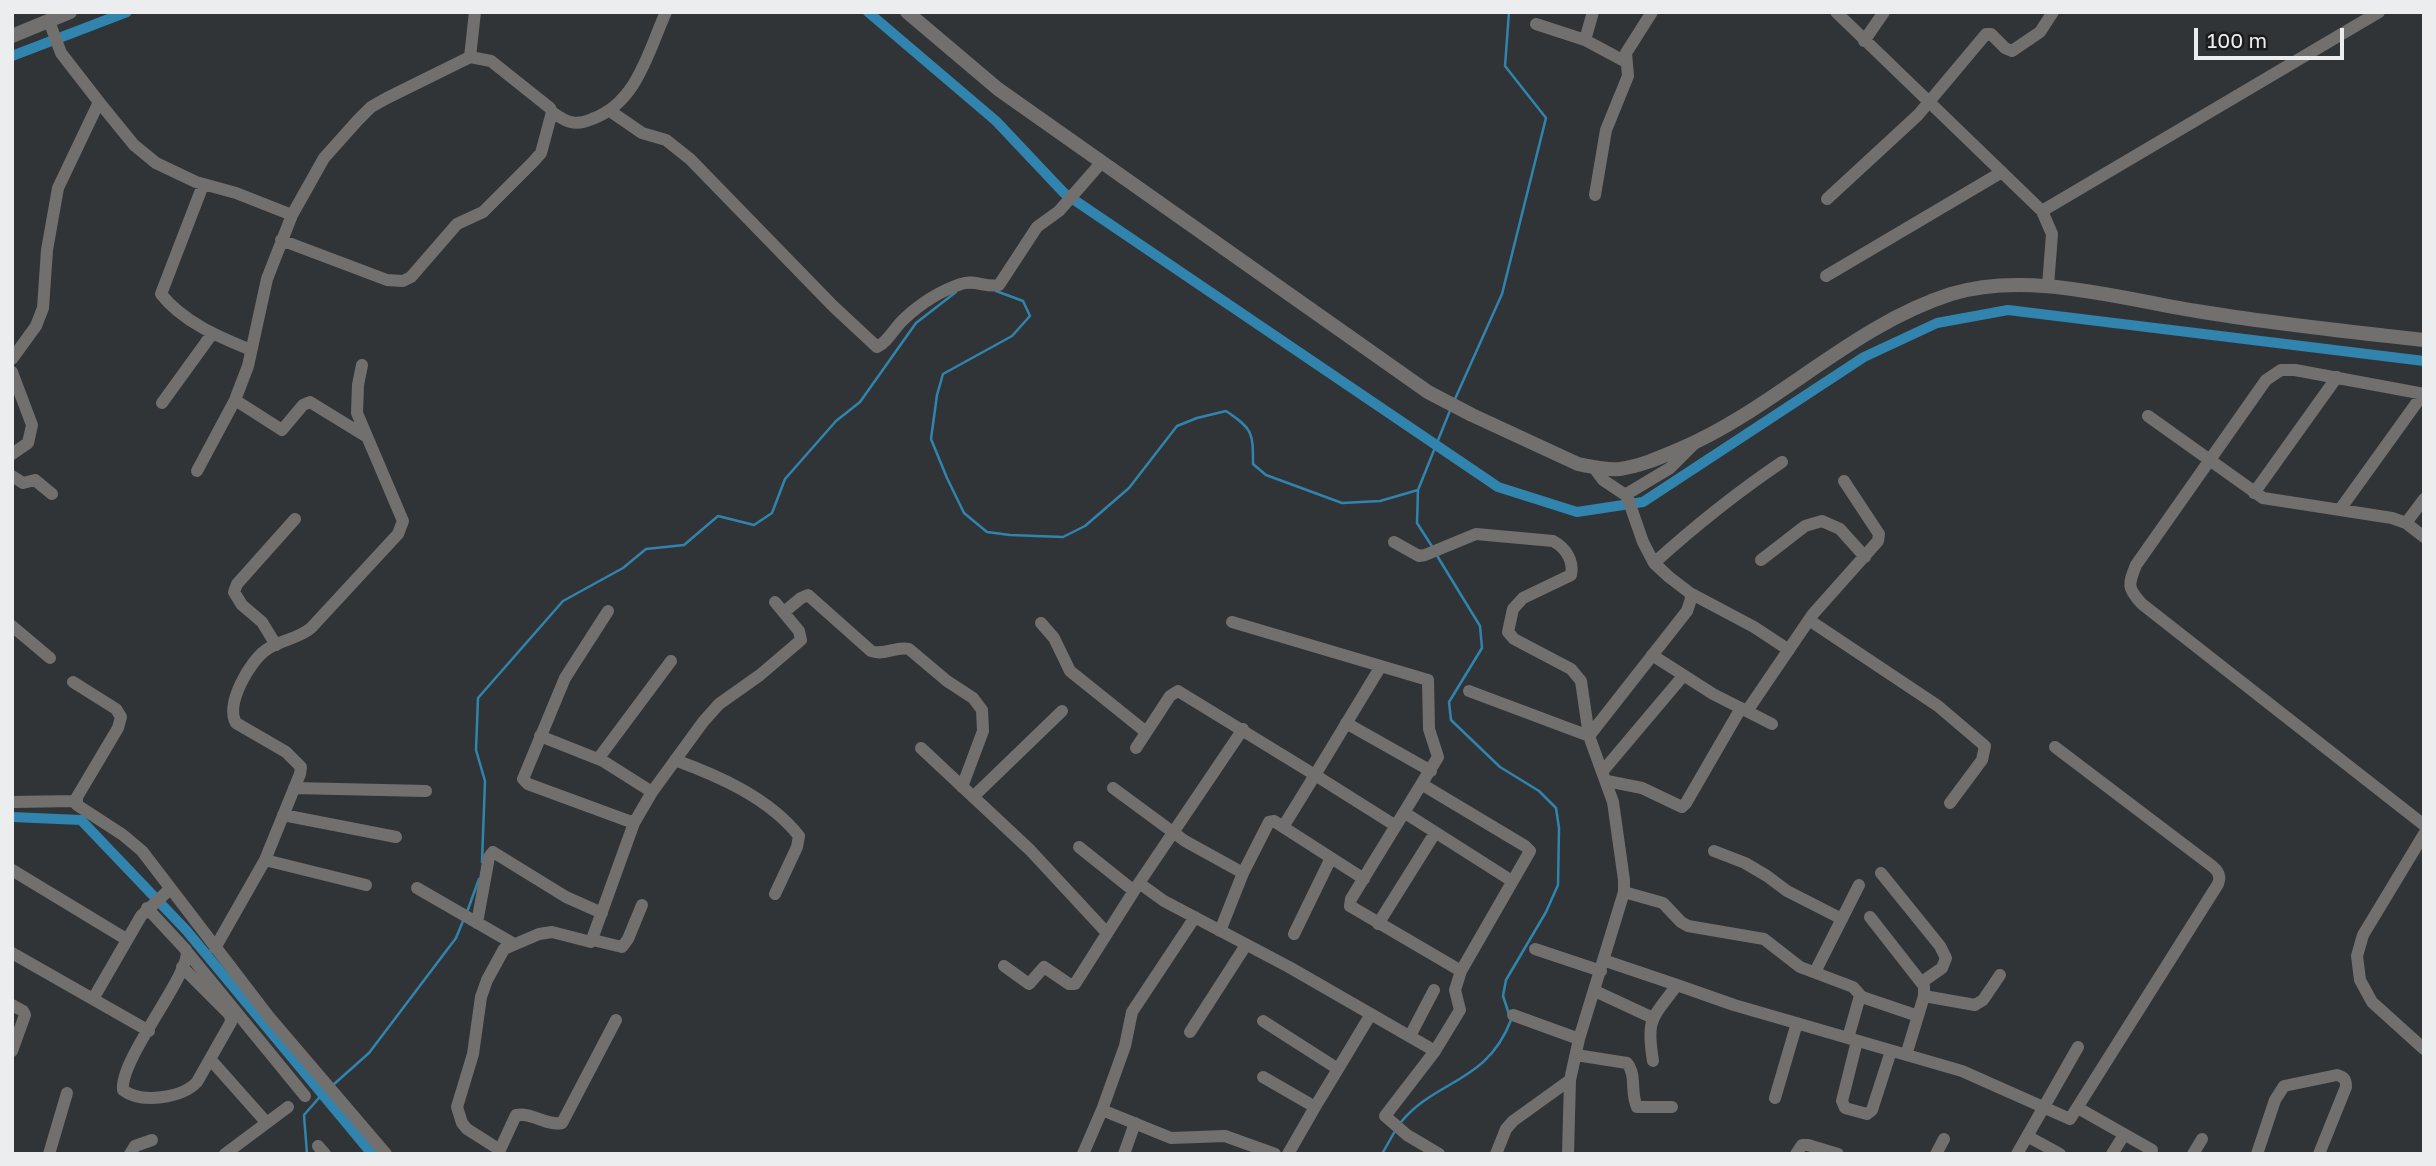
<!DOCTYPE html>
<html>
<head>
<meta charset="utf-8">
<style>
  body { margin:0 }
  #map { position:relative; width:2436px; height:1166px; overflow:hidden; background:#313437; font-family:"Golos Text",sans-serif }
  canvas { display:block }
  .frame { position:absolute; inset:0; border:14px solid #ebedef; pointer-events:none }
  .scale { position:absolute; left:2194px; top:28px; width:150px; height:32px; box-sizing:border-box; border:4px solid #ebedef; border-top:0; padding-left:9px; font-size:21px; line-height:24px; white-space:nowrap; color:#ebedef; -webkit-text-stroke:5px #1a1c1d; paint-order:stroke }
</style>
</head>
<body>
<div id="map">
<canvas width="2436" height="1166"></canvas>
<div class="frame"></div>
<div class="scale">100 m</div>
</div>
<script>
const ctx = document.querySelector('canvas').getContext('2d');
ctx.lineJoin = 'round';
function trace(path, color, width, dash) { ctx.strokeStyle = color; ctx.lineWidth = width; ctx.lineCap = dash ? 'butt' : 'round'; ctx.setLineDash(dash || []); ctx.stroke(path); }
const stream = new Path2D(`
  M 996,291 L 1023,301 L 1030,316 L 1012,336 L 943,374 L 937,395 L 931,439 L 947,478 L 964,513 L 987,532 L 1010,535 L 1063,537 L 1085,526 L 1129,488 L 1177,426 L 1197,418 L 1226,411 C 1253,429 1253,433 1253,464 L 1266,475 L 1342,503 L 1380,501 L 1418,490
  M 1455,399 L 1502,294 L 1546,118 L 1505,66 L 1509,12
  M 1433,548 L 1417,523 L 1418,490 L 1451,408
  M 1436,554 L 1480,626 L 1482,648 L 1449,702 L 1451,720 L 1500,767 L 1539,791 L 1556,808 L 1559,828 L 1558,885 L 1546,912 L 1506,980 L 1503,996 L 1509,1014
  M 482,862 L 485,781 L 476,750 L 478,698 L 563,601 L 623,568 L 646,549 L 684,545 L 718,516 L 754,525 L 772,513 L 785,479 L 836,421 L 860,402 L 916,323 L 956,292
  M 467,912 L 479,879
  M 333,1085 L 369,1053 L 456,938 L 463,921
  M 1401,1122 C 1437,1079 1487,1083 1511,1020
  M 307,1154 L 304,1115 L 325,1091
  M 1382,1154 L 1395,1131`);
const canal = new Path2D(`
  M 868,12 L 996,121 L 1064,193 L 1498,487 L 1577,512 L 1643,502 L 1864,357 L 1937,323 L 2008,310 L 2424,361
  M 12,56 L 127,12
  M 12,817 L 81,820 L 186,930 L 372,1154`);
const minor = new Path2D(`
  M 1836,12 L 2042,211 L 2052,234 L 2048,286
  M 1536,24 L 1585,40 L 1626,62
  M 1585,40 L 1593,12
  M 1864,41 L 1884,12
  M 470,57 L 475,12
  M 99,102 L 134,145 L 156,163 L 196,182 L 236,193 L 292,215
  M 610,111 L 642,133 L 666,140 L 690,159 L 833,306 L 877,347 C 888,342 895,327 904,319 C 920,304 940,291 961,284 C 974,279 986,288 999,285 L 1037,227 L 1059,211 L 1101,163
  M 552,112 C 558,116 564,121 571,122 C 578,124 585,122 592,119 C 637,103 648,52 666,12
  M 203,185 L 161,294 C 183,322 219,337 251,350
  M 1595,195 L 1606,130 L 1628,76 L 1626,53 L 1652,12
  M 1827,199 L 1918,115 L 1986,34 L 1991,34 L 2005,48 L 2012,51 L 2040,32 L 2053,12
  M 2042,211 L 2379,12
  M 1826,276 L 2002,172
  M 12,359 L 36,326 L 43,308 L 47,250 L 58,188 L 99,102 L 61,53 L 49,21
  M 12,372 L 32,425 L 28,443 L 12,454
  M 2424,394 L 2295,370 L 2281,370 L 2266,380 L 2136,565 C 2128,585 2127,588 2142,604 L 2424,825
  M 235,400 L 282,430 L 303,405 L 310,402 L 367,437
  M 162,403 L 212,334
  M 2148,416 L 2263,498 L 2392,518 L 2406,523 L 2424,537
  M 197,471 L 235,400 L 248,366 L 267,279 L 292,215 L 324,158 L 358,120 L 371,107 L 387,98 L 470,57 L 491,61 L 550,108 L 552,112 L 541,153 L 534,161 L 483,212 L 457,224 L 411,277 L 403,281 L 387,280 L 281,240
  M 12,476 L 23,483 L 35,480 L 52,494
  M 2254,493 L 2337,377
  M 1625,495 L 1670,468 L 1695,443
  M 2341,508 L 2423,394
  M 2406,523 L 2424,499
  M 1394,542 L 1419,556 L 1425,555 L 1476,534 L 1553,541 C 1566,548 1574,561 1571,575 L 1523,598 L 1513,609 L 1508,632 L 1514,639 L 1571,669 L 1581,681 L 1589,736 L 1613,802 L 1624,880 L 1624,892 L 1579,1039 L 1570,1080 L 1568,1154
  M 1761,560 L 1805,526 L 1822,521 L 1840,529 L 1865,557
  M 1654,563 C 1695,526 1736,493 1782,462
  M 1690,593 L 1754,627 L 1789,650
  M 608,611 L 565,678 L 523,779 L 528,784 L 634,823
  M 784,612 L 801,598 L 808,595 L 871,651 C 884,656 896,646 909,649 L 947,681 L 973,698 L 982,710 L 983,731 L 962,787
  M 1809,620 L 1938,706 L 1985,746 L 1982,760 L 1950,803
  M 1041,623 L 1054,638 L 1070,671 L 1146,732
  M 12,626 L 50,658
  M 276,645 L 262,622 L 242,605 L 234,592 L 237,584 L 295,519
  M 1652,655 L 1713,694 L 1772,724
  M 73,682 L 116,709 L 121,717 L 118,728 L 77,797 L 77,805 L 123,835 L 142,851 L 269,1017 L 386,1154
  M 1469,691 L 1589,736 L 1687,611 L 1691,599 L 1690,593 L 1669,577 L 1654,563 L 1643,542 L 1627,496 L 1603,480 L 1594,468
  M 1747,711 L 1813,614 L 1878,541 L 1879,534 L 1844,481
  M 1346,723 L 1431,771
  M 540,736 L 603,761 L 652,792
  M 921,748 L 1030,850 L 1107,933
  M 1136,748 L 1170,696 L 1178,691 L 1315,775 L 1381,666
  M 598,759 L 671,661
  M 675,760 C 719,776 769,798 799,836 L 797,847 L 775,894
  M 1602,772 L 1683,676
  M 1607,781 L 1642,788 L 1682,807 L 1686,803 L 1741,708
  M 1423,785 L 1525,846 L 1530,851 L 1461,971
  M 294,788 L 426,791
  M 1113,788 L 1185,841 L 1243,873 L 1269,822 L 1274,821 L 1283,827 L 1315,775 L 1396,826
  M 973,797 L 1062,711
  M 12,802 L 76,801
  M 1405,813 L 1512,881
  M 283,815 L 396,837
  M 1283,827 L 1364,879
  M 2424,834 L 2363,935 L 2357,956 L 2360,980 L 2372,1002 L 2424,1049
  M 1079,847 L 1134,891
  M 1714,851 L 1745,863 L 1767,876 L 1787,891 L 1842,919
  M 265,860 L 366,885
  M 12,870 L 126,939
  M 1881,873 L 1940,946 L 1946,958 L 1942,968 L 1922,982
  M 1139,883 L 1164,901 L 1289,967 L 1435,1051 L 1460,1010 L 1455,990 L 1461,971 L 1350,906 L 1351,899 L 1438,757 L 1429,729 L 1428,680 L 1232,622
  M 417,888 L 514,944
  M 1624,892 L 1663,903 L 1681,922 L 1688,926 L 1764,939 L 1800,967 L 1853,987 L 1862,997 L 1918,1016 L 1906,1055
  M 147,908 L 186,950 C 194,970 119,1059 123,1090 C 141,1104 182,1098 197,1082 L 231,1022 L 230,1015 L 182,967
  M 1870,917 L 1924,986 L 1924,996 L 1918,1016
  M 477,923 L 489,857 L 493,852 L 566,897 L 602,913
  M 1378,924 L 1435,833
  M 1220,931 L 1243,873
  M 1294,934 L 1331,858
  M 593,940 L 622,947 L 628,939 L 642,905
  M 215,948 L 265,860 L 300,774 L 301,767 L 286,752 L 236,723 C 225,704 250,661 266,650 C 280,640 298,639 311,628 L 398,534 L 403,521 L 357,413 L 358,385 L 362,365
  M 1535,949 L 1601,971
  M 12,953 L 149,1031
  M 188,953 L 305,1096
  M 1603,960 L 1677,985 C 1652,1019 1646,1018 1653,1061
  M 1004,966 L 1029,984 L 1044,967 L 1069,984 L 1075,984 L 1139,883 L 1243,729
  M 1815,972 L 1859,885
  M 1677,985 L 1734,1005 L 1962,1071 L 2070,1119 L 2218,884 C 2223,872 2213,867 2204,860 L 2055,747
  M 1595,991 L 1653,1018
  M 1924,996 L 1975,1005 L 1983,1000 L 2000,975
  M 93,999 L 141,916 L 170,889
  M 12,1005 L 23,1011 L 25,1015 L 12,1051
  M 1513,1015 L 1579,1039
  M 1190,1032 L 1246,945
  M 1410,1036 L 1434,990
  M 1848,1038 L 1860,996
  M 1857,1041 L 1842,1101 L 1845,1108 L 1867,1114 L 1872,1110 L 1891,1051
  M 1435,1051 L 1385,1116 L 1407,1135 L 1439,1154
  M 1576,1055 L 1627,1063 C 1637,1075 1630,1093 1637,1107 L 1672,1107
  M 210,1059 L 266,1122
  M 1338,1069 L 1371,1014
  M 1263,1077 L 1315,1107 L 1338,1069 L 1263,1021
  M 1775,1098 L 1797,1023
  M 2078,1108 L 2152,1150
  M 1102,1110 L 1125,1046 L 1132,1012 L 1195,917
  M 2027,1136 L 2060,1154
  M 318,1146 L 325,1154
  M 500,1150 L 467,1129 L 462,1123 L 457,1107 L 473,1054 L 481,997 L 487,980 L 504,949 L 539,934 L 552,932 L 591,942 L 634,823 L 652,792 L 703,722 L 719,704 L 760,675 L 801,640 L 799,631 L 775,602
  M 49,1154 L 67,1093
  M 130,1154 L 135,1146 L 152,1140
  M 225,1154 L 288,1107
  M 498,1154 L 516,1115 C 532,1112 546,1126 562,1123 L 616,1020
  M 1083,1154 L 1102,1110 L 1171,1138 L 1225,1136 L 1275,1154
  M 1124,1154 L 1135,1123
  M 1288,1154 L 1315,1107
  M 1496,1154 L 1506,1129 L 1513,1121 L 1570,1080
  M 1796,1154 L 1802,1145 L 1808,1145 L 1838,1154
  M 1936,1154 L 1944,1139
  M 2017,1154 L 2078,1047
  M 2112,1154 L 2124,1135
  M 2193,1154 L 2202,1139
  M 2257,1154 L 2275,1100 L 2284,1086 L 2337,1075 C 2344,1077 2346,1079 2346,1087 L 2319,1154`);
const tertiary = new Path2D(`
  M 907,12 L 998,89 L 1428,392 L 1472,415 L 1578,464 C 1592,467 1606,470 1620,469 C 1641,466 1661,457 1680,449 C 1776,408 1851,326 1951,294 C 2030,270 2124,300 2203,312 C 2276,324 2350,332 2424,340
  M 12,36 L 70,12`);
trace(stream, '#3084ae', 2.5);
trace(canal, '#3084ae', 10);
trace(minor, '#72706f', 12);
trace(tertiary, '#72706f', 14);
</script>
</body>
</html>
